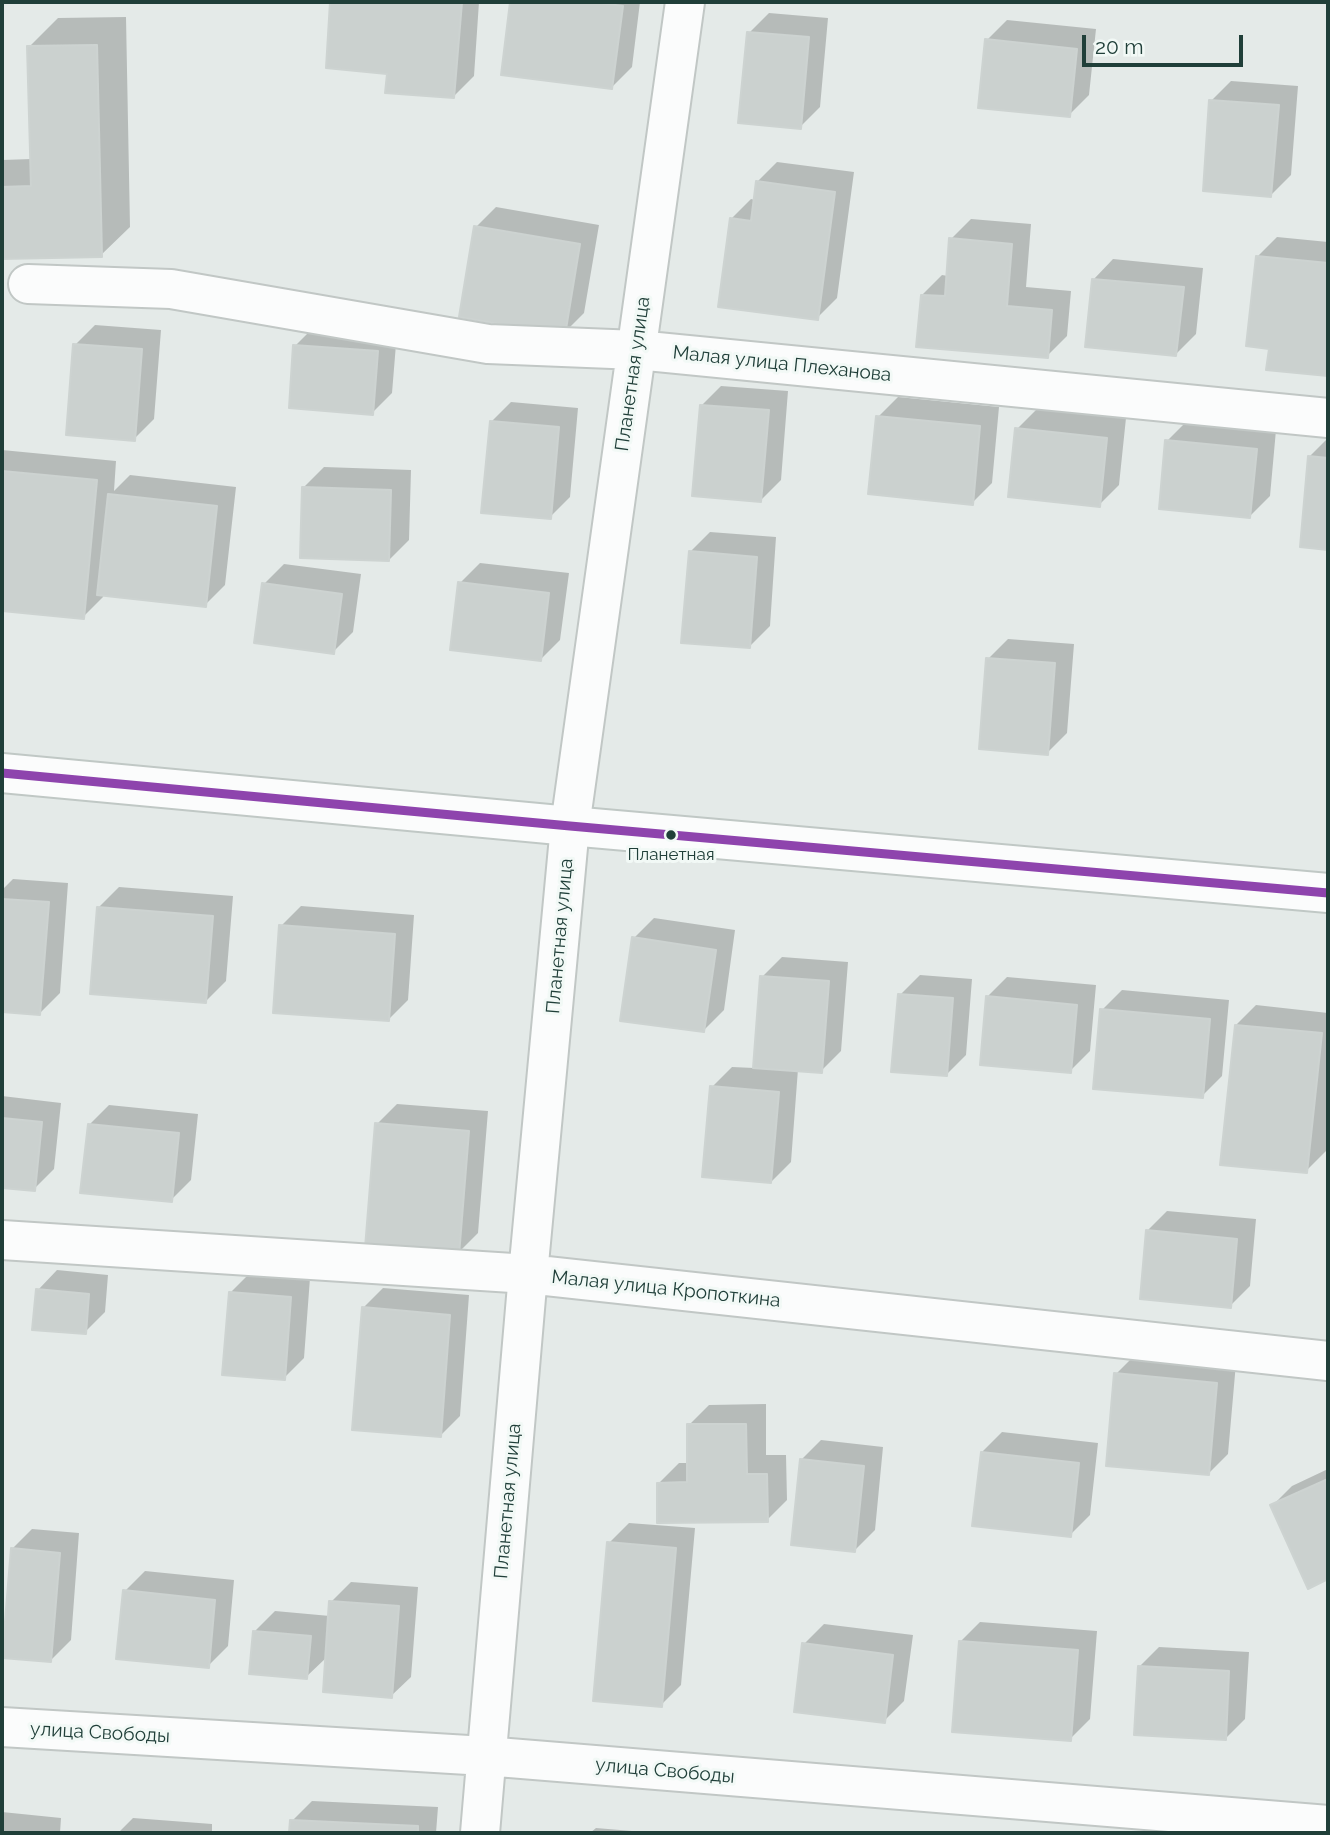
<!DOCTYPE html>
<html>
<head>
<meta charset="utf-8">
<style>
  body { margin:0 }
  #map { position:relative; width:1330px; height:1835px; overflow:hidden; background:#e4eae8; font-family:Raleway,sans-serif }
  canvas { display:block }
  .frame { position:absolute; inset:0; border:4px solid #203f39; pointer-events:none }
  .scale { position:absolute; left:1082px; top:35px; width:161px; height:32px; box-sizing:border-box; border:4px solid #203f39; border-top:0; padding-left:9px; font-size:21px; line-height:24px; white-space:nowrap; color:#203f39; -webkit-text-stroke:5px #f2f9f6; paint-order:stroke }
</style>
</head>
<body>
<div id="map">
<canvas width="1330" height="1835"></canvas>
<div class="frame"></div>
<div class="scale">20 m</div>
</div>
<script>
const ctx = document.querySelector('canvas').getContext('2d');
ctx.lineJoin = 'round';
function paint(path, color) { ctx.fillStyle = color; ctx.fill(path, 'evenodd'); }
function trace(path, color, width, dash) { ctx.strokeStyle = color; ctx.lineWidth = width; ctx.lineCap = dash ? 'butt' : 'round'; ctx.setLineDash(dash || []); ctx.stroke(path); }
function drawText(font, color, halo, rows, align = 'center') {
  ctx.font = font + ' Raleway,sans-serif'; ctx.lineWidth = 6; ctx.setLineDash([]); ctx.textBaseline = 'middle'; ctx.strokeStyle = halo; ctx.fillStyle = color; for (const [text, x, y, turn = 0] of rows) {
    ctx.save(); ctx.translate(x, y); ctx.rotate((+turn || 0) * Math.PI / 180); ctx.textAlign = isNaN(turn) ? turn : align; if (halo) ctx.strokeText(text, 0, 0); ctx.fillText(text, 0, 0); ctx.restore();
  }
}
const shadow = new Path2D(`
  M 332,2 L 479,2 L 474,76 L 454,96 L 389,72 L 327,67 Z
  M 512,2 L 640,2 L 632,67 L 612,87 L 503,73 Z
  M 769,13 L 828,18 L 820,107 L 800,127 L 749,33 Z
  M 126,17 L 130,227 L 101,255 L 2,258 L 2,160 L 32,159 L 29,47 L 58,18 Z
  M 1007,20 L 1096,29 L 1089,95 L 1069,115 L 987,40 Z
  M 1231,81 L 1298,86 L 1291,175 L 1271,195 L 1211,101 Z
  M 777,162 L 854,172 L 837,298 L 817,318 L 731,219 L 751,199 L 755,200 L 757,182 Z
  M 496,207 L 599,225 L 584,313 L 564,333 L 476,227 Z
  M 971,219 L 1031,224 L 1026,287 L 1071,291 L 1067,336 L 1047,356 L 922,295 L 942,275 L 948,276 L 951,239 Z
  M 1277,237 L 1328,242 L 1328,374 L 1268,368 L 1270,347 L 1257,257 Z
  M 1113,259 L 1203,268 L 1196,334 L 1176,354 L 1094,279 Z
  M 95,325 L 161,330 L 154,419 L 134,439 L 75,345 Z
  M 315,326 L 397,332 L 392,393 L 372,413 L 295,346 Z
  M 721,386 L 788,391 L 781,480 L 761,500 L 701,406 Z
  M 898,397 L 999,407 L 992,483 L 972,503 L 878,417 Z
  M 511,402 L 578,408 L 570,497 L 550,517 L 491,422 Z
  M 1037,409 L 1126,418 L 1119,485 L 1099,505 L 1017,429 Z
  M 1187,421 L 1276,430 L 1270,496 L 1250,516 L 1167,441 Z
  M 1328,438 L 1328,548 L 1302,546 L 1309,457 Z
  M 2,450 L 116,461 L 114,491 L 130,475 L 236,487 L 225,585 L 205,605 L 104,594 L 103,597 L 83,617 L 2,609 Z
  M 324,467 L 411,470 L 409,540 L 389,560 L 304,487 Z
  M 710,532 L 776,537 L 770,626 L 750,646 L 690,552 Z
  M 480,563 L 569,573 L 560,640 L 540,660 L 460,583 Z
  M 284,564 L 361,574 L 353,632 L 333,652 L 264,584 Z
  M 1008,639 L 1074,644 L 1067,733 L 1047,753 L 988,659 Z
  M 13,879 L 68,883 L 60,993 L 40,1013 L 2,1010 L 2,890 Z
  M 119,887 L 233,896 L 226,981 L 206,1001 L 99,907 Z
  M 301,906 L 414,915 L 408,1000 L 388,1020 L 281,926 Z
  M 654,918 L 735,930 L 724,1010 L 704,1030 L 634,938 Z
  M 782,957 L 848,962 L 841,1051 L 821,1071 L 798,1069 L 791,1162 L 771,1182 L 712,1087 L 732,1067 L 754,1068 L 762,977 Z
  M 920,975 L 972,979 L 966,1055 L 946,1075 L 900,995 Z
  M 1007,977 L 1096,985 L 1090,1051 L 1070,1071 L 987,997 Z
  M 1122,990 L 1229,1000 L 1222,1076 L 1202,1096 L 1102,1010 Z
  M 1256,1005 L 1328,1013 L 1328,1134 L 1326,1151 L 1306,1171 L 1236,1025 Z
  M 2,1096 L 61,1103 L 54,1169 L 34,1189 L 2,1186 Z
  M 397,1104 L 488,1111 L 478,1233 L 458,1253 L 377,1124 Z
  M 109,1105 L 198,1114 L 191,1180 L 171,1200 L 89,1125 Z
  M 1167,1211 L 1256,1219 L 1250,1286 L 1230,1306 L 1147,1231 Z
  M 57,1270 L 108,1275 L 105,1312 L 85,1332 L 38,1290 Z
  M 250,1273 L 310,1278 L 304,1358 L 284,1378 L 230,1293 Z
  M 383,1288 L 469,1295 L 460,1416 L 440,1436 L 363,1308 Z
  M 1136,1354 L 1236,1363 L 1228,1454 L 1208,1474 L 1116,1374 Z
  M 766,1404 L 766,1455 L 786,1455 L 787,1500 L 767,1520 L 659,1483 L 679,1463 L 689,1463 L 689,1425 L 709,1405 Z
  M 1002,1432 L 1098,1443 L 1090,1515 L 1070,1535 L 982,1452 Z
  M 821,1440 L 883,1447 L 875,1530 L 855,1550 L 801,1460 Z
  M 1328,1469 L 1328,1577 L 1309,1586 L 1272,1506 L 1292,1486 Z
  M 629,1523 L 695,1528 L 681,1685 L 661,1705 L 609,1543 Z
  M 32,1529 L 79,1533 L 71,1640 L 51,1660 L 12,1549 Z
  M 145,1571 L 234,1580 L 228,1646 L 208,1666 L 125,1591 Z
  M 351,1582 L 418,1587 L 411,1677 L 391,1696 L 327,1657 L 306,1677 L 255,1631 L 275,1611 L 330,1616 L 331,1602 Z
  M 980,1622 L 1097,1631 L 1090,1719 L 1070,1739 L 960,1642 Z
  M 824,1624 L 913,1635 L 904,1701 L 884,1721 L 804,1644 Z
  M 1159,1647 L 1249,1652 L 1245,1719 L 1225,1739 L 1139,1667 Z
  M 312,1801 L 438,1807 L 436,1833 L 291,1833 L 292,1821 Z
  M 2,1812 L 61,1818 L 60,1833 L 2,1833 Z
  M 133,1818 L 212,1824 L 212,1833 L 118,1833 Z
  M 596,1828 L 656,1833 L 590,1833 Z`);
const building = new Path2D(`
  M 330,2 L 462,2 L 454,98 L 385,93 L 387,74 L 326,68 Z
  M 510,2 L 592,2 L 623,6 L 612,89 L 501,75 Z
  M 747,32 L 809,37 L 801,129 L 738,123 Z
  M 985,39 L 1077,49 L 1070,117 L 978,108 Z
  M 97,45 L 102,257 L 2,259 L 2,187 L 31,186 L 27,46 Z
  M 1209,100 L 1279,105 L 1271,197 L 1203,191 Z
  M 756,181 L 835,192 L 818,320 L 718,307 L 730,218 L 751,221 Z
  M 474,226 L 580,244 L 565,335 L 459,317 Z
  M 949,238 L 1012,244 L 1007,306 L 1052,310 L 1048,358 L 916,347 L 921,295 L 945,296 Z
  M 1256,256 L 1328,263 L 1328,376 L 1266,370 L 1269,349 L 1246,346 Z
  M 1092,279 L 1184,287 L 1176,356 L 1085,347 Z
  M 73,344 L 142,349 L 135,441 L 66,435 Z
  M 293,345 L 378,351 L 373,415 L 289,408 Z
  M 700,405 L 769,410 L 761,502 L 692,496 Z
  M 876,416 L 980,426 L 973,505 L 868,494 Z
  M 490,421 L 559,427 L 551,519 L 481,513 Z
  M 1015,428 L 1107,438 L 1100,507 L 1008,497 Z
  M 1165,440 L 1257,449 L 1250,518 L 1159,509 Z
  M 1308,456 L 1328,458 L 1328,550 L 1300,547 Z
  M 2,471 L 97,480 L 84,619 L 2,611 Z
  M 302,487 L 391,490 L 389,561 L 300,558 Z
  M 108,494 L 217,506 L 206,607 L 97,595 Z
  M 689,551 L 757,557 L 750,648 L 681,643 Z
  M 458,582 L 549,593 L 541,661 L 450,650 Z
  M 262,583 L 342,594 L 334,654 L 254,643 Z
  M 986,658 L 1055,663 L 1048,755 L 979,749 Z
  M 2,899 L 49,902 L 40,1015 L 2,1012 Z
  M 97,907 L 213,916 L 206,1003 L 90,994 Z
  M 279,925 L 395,934 L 389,1021 L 273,1013 Z
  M 632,937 L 716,950 L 704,1032 L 620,1021 Z
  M 760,976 L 829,981 L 822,1073 L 753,1068 Z
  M 898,994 L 953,998 L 947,1076 L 891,1072 Z
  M 986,996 L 1077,1005 L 1071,1073 L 980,1065 Z
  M 1100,1009 L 1210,1019 L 1203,1098 L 1093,1089 Z
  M 1235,1025 L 1322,1033 L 1307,1173 L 1220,1165 Z
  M 710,1086 L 779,1092 L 771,1183 L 702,1177 Z
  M 2,1118 L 42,1122 L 35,1191 L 2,1188 Z
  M 375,1123 L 469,1131 L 459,1255 L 365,1248 Z
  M 88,1124 L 179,1133 L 172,1202 L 80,1193 Z
  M 1146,1230 L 1237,1239 L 1231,1308 L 1140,1299 Z
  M 36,1289 L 89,1294 L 86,1334 L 32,1330 Z
  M 229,1292 L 291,1297 L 285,1380 L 222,1375 Z
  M 362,1307 L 450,1315 L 441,1437 L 352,1430 Z
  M 1114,1373 L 1217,1383 L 1209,1475 L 1106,1466 Z
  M 687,1424 L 746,1424 L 747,1474 L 767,1474 L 768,1522 L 657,1523 L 657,1483 L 687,1482 Z
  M 981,1452 L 1079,1463 L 1071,1537 L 972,1526 Z
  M 800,1459 L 864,1466 L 855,1552 L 791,1545 Z
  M 1328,1479 L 1328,1579 L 1308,1589 L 1270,1505 Z
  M 607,1542 L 676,1548 L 662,1707 L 593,1701 Z
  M 11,1548 L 60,1553 L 51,1662 L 2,1658 Z
  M 123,1590 L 215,1600 L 209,1668 L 116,1659 Z
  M 329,1601 L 399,1606 L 392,1698 L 323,1692 Z
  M 253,1631 L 311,1636 L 307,1679 L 249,1674 Z
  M 959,1641 L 1078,1650 L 1071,1741 L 952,1732 Z
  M 802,1643 L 893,1655 L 885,1723 L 794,1712 Z
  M 1138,1666 L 1229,1671 L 1226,1740 L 1134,1735 Z
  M 290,1820 L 418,1826 L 418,1833 L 289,1833 Z`);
const minor = new Path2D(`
  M 28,284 L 171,289 L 488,344 L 637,350 L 1328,418
  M 2,1240 L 528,1274 L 1328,1361
  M 2,1727 L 485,1756 L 1328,1825
  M 480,1833 L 528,1274 L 570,826 L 685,2`);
const secondary = new Path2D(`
  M 2,773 L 570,826 L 1328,893`);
const bus1 = new Path2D(`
  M 2,773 L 570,826 L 1328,893`);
const markers = [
  [671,835,6,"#203f39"]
];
const busNames = [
  ["Планетная",671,855]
];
const streetNames = [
  ["Малая улица Плеханова",782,364,6],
  ["Планетная улица",633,374,-82],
  ["Планетная улица",560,936,-85],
  ["Малая улица Кропоткина",666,1289,6],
  ["Планетная улица",508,1501,-85],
  ["улица Свободы",100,1733,3],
  ["улица Свободы",665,1771,5]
];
paint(shadow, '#0003');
paint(building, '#cbd1cf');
trace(building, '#cdd3d1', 2);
trace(minor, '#c1c7c5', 42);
trace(secondary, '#c0c8c5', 42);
trace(minor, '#fbfcfc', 38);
trace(secondary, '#fbfcfc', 38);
trace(bus1, '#8e44ad', 9);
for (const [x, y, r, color] of markers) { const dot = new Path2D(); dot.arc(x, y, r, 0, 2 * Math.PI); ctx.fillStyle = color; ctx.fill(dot); trace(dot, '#f2f9f6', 2.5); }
drawText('17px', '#203f39', '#f2f9f6', busNames);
drawText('19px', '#203f39', '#f2f9f6', streetNames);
</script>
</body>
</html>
